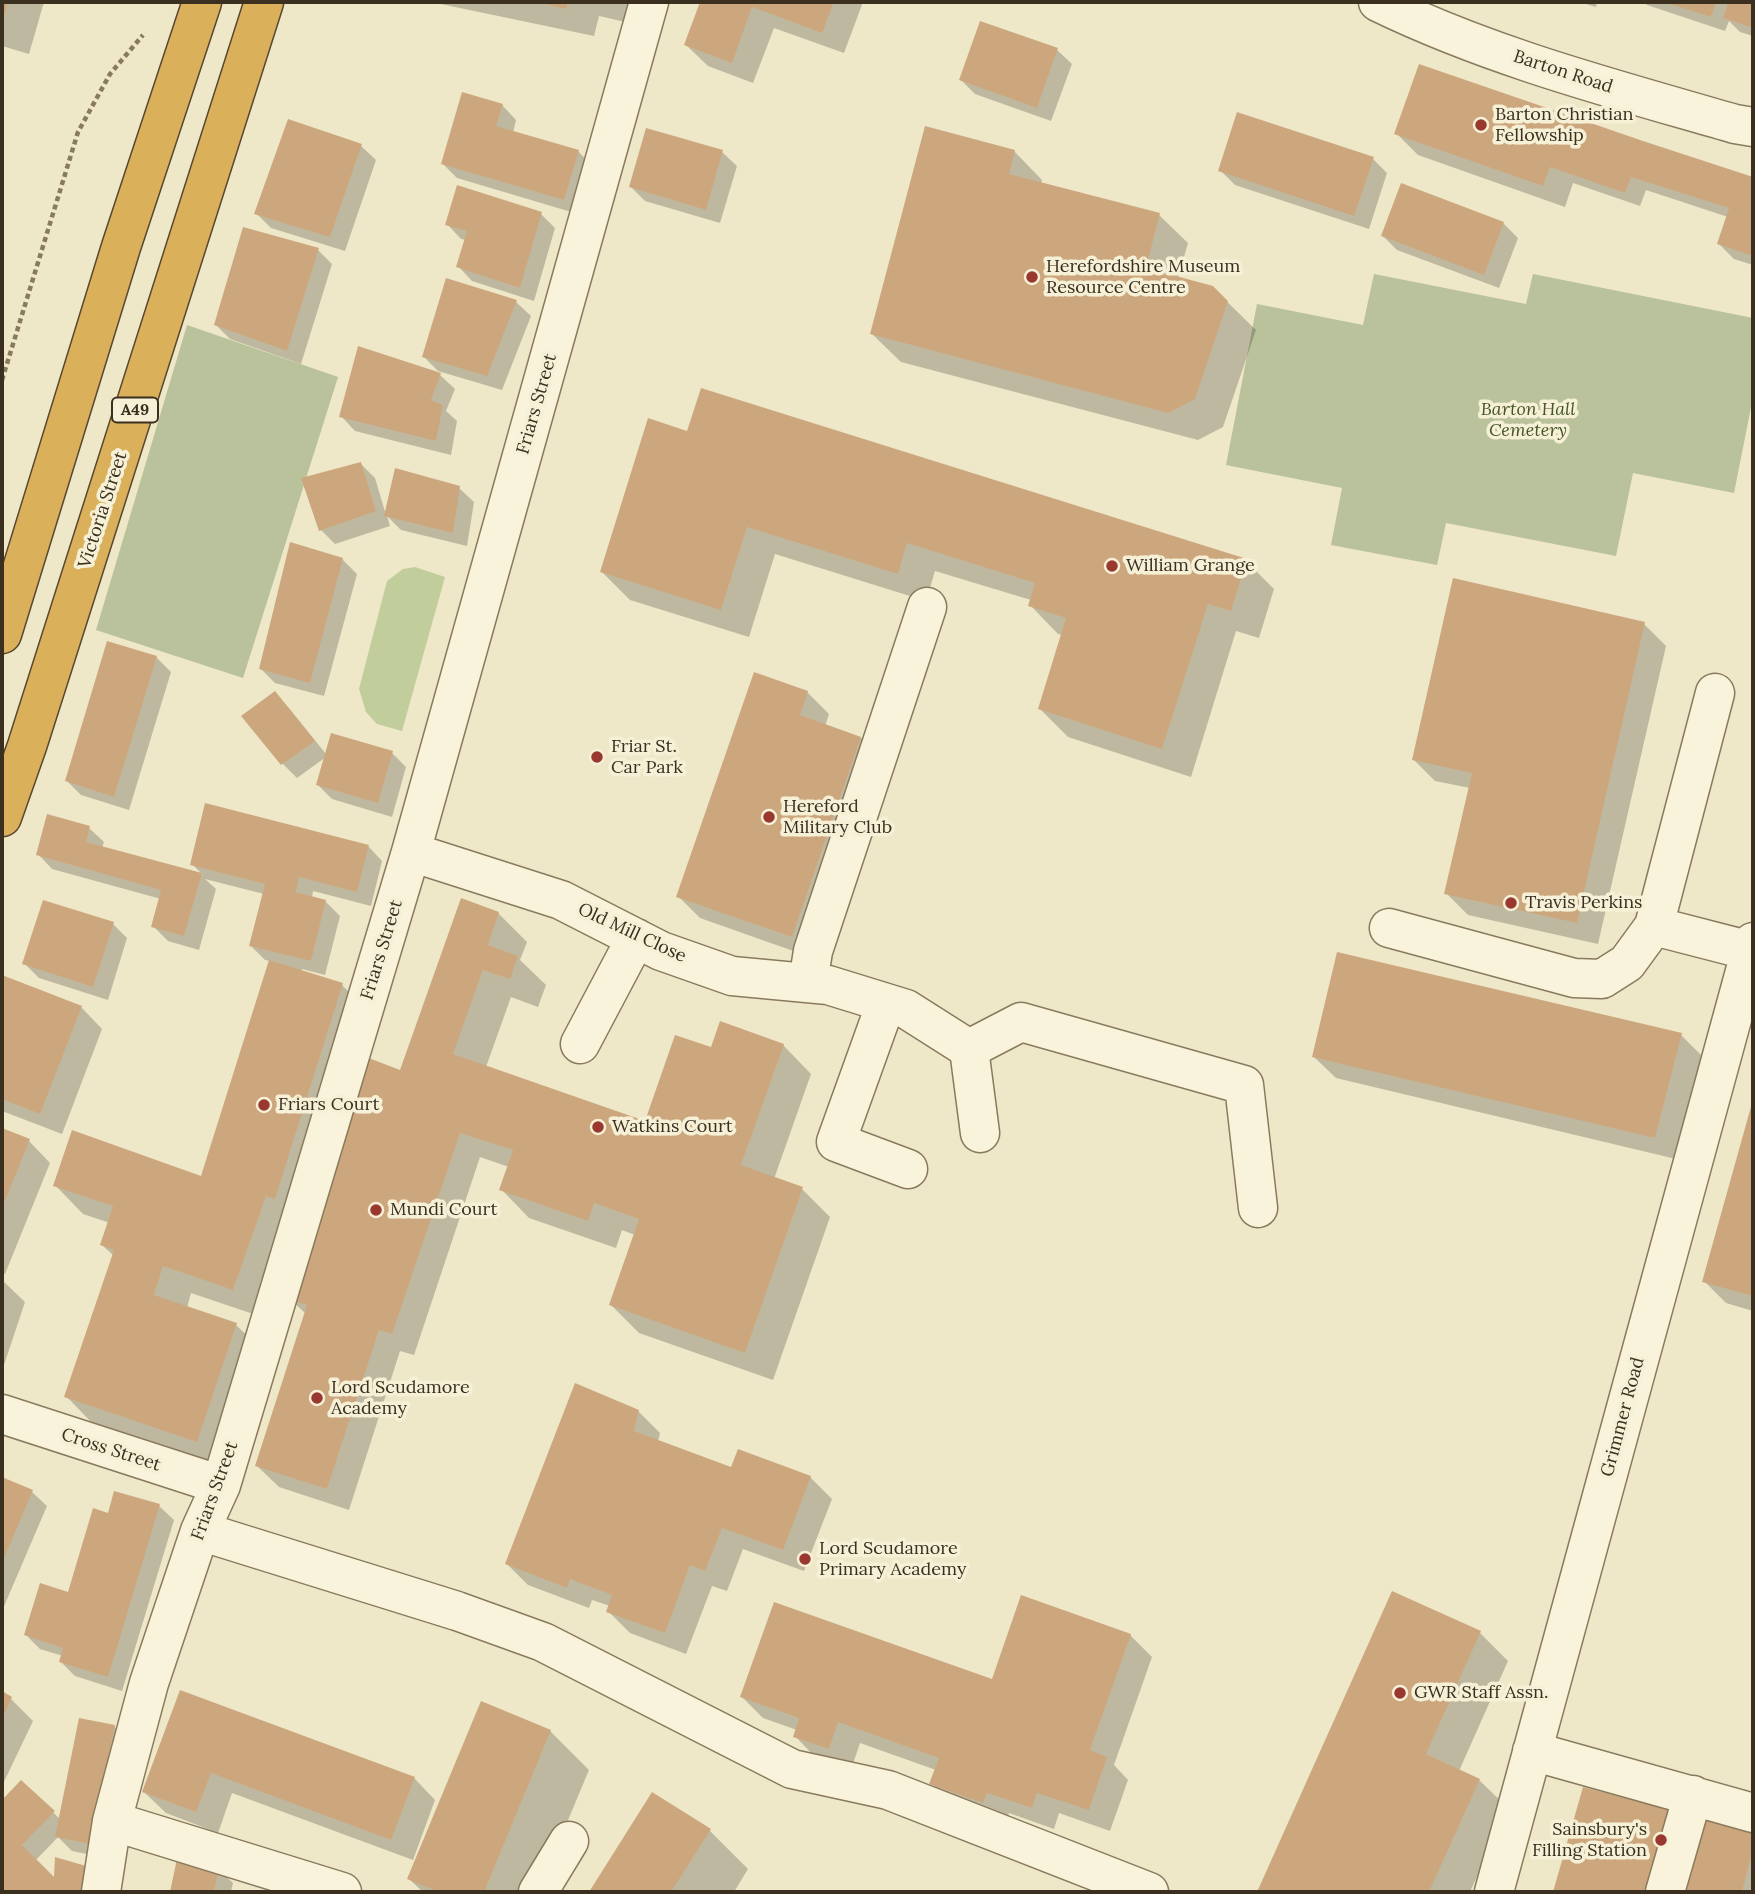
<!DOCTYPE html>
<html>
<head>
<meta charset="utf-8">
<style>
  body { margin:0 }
  #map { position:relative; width:1755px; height:1894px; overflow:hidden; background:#eee7c8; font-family:Lora,serif }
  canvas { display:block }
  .frame { position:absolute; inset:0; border:4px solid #3b3020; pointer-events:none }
</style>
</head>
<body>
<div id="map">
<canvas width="1755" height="1894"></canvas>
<div class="frame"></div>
</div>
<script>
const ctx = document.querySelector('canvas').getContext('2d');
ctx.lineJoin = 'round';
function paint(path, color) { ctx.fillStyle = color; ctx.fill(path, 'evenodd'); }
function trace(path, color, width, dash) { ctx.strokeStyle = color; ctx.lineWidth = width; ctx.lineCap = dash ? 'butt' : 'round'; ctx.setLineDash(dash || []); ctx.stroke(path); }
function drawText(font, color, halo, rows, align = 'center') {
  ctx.font = font + ' Lora,serif'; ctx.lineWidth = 7; ctx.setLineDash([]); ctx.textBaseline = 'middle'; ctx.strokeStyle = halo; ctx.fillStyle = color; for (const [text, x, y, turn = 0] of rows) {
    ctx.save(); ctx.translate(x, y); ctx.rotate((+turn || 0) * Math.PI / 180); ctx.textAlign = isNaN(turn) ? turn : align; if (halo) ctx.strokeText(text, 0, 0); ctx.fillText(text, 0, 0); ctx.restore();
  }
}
const green = new Path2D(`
  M 415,567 L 445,577 L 402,731 L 377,724 L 366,712 L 359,689 L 387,581 L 403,569 Z`);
const cemetery = new Path2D(`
  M 1374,274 L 1526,304 L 1533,274 L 1753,318 L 1753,397 L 1734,493 L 1633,473 L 1616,556 L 1446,523 L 1437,565 L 1331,545 L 1342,488 L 1226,465 L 1257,304 L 1363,325 Z
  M 187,325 L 338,377 L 243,678 L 96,630 Z`);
const shadow = new Path2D(`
  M 2,2 L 44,2 L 29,54 L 2,46 Z
  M 431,2 L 634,2 L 630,23 L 599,16 L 594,36 Z
  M 701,2 L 863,2 L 844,53 L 774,28 L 753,83 L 708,66 L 686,45 L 702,2 Z
  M 1579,2 L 1597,2 L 1596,7 Z
  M 1644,2 L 1753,2 L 1753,36 L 1740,32 L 1729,21 L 1725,31 L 1647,5 Z
  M 1057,50 L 1072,64 L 1051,121 L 975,94 L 961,80 Z
  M 502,105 L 516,120 L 513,133 L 578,151 L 592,166 L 578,214 L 457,178 L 443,164 Z
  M 1567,117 L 1753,179 L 1753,265 L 1734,259 L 1719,244 L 1728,217 L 1646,190 L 1640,206 L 1573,183 L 1565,207 L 1418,155 L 1396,133 Z
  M 361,146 L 376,160 L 345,251 L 271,228 L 256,213 Z
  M 1014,151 L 1042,180 L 1041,184 L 1159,215 L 1188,243 L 1178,278 L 1212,287 L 1256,330 L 1223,427 L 1198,440 L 901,362 L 872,334 Z
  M 722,152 L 737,166 L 720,223 L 645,201 L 631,187 Z
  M 1373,159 L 1387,173 L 1369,229 L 1235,185 L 1220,170 Z
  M 541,214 L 555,228 L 534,301 L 472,281 L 458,266 L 466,240 L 461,239 L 447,224 Z
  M 1503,223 L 1518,238 L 1499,288 L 1397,250 L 1383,236 Z
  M 318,250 L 332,264 L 301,364 L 230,339 L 216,325 Z
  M 516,302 L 531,316 L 502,390 L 438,371 L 424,357 Z
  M 359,348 L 440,375 L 455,389 L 446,411 L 457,421 L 451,455 L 355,431 L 341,416 Z
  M 689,434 L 1246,561 L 1274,589 L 1259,638 L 1236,631 L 1191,777 L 1068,737 L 1040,709 L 1063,635 L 1058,634 L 1030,605 L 1031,600 L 935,571 L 926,601 L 775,554 L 749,637 L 630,600 L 602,572 Z
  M 360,463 L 375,478 L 386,515 L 459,488 L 474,502 L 467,546 L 401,530 L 387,516 L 390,526 L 335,544 L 321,530 Z
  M 342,559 L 357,574 L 324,696 L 275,683 L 261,669 Z
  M 1644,624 L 1666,646 L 1598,944 L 1468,915 L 1446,893 L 1470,788 L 1435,781 L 1413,759 Z
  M 156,657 L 171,672 L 129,810 L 81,795 L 67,781 Z
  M 807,692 L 829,714 L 825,726 L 861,738 L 882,760 L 813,958 L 700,918 L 678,896 Z
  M 275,693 L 289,708 L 326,754 L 392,753 L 406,767 L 392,817 L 332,799 L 318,785 L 326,757 L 297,778 L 283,764 Z
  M 89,828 L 104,842 L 102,848 L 203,875 L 192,864 L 368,846 L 382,861 L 371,906 L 313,891 L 312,898 L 325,901 L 340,916 L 325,975 L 302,969 L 301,972 L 342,985 L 356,999 L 262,1317 L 191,1293 L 187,1308 L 236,1325 L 265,1353 L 225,1469 L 94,1425 L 66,1396 L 114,1256 L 102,1245 L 110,1223 L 83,1214 L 55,1185 L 202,1178 L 270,961 L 265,960 L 251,946 L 264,894 L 205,879 L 216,889 L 199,950 L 168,941 L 153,926 L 161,899 L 52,869 L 38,854 Z
  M 498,913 L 527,942 L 520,960 L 546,985 L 538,1007 L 511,997 L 486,1067 L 646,1124 L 712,1049 L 783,1045 L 811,1074 L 774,1179 L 802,1189 L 830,1217 L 773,1380 L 639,1333 L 611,1305 L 635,1235 L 622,1230 L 616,1248 L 529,1218 L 501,1189 L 509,1167 L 480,1157 L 414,1355 L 400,1351 L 349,1510 L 279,1487 L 257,1466 L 306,1314 L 290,1299 L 401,1072 Z
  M 113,924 L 127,938 L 108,1000 L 39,978 L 24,963 Z
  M 2,977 L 81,1007 L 102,1029 L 62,1134 L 2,1111 Z
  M 1681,1035 L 1703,1057 L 1676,1159 L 1336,1078 L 1314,1057 Z
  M 1753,1106 L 1753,1311 L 1726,1303 L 1704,1281 Z
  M 2,1130 L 29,1141 L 50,1163 L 5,1274 L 2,1272 Z
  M 2,1280 L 25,1302 L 2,1371 Z
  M 638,1411 L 660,1433 L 658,1442 L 732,1470 L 810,1477 L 832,1499 L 804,1571 L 743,1549 L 727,1591 L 712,1586 L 686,1654 L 630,1633 L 608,1611 L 610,1606 L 592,1600 L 589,1608 L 528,1585 L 507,1564 Z
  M 2,1479 L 32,1492 L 47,1506 L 2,1611 Z
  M 159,1506 L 174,1520 L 122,1691 L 75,1676 L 61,1662 L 63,1656 L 40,1649 L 26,1635 L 69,1594 L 109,1515 Z
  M 1393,1594 L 1480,1633 L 1508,1661 L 1459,1771 L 1479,1780 L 1508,1808 L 1470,1892 L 1259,1892 Z
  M 1130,1635 L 1152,1657 L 1114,1765 L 1128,1780 L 1110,1831 L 1059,1813 L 1054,1829 L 1009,1813 L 1005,1824 L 953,1805 L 931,1783 L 936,1770 L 860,1743 L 851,1770 L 816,1758 L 795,1736 L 797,1730 L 763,1718 L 742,1697 L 993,1681 Z
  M 181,1692 L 414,1778 L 435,1800 L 413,1860 L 232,1793 L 218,1833 L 166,1813 L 144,1792 Z
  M 2,1693 L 11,1699 L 33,1721 L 2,1786 Z
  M 114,1726 L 129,1741 L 106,1858 L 72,1851 L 58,1837 L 35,1861 L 55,1881 L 86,1868 L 98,1892 L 2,1892 L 2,1803 L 21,1782 L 60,1819 Z
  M 550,1731 L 589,1770 L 538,1892 L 423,1892 L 409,1879 Z
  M 1584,1789 L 1753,1833 L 1753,1880 L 1750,1892 L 1554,1892 Z
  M 652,1794 L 709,1830 L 748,1869 L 734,1892 L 591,1892 Z
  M 179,1856 L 218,1869 L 233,1883 L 231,1892 L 172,1892 Z`);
const building = new Path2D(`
  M 2,2 L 8,2 L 3,21 L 2,21 Z
  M 537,2 L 568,2 L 566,9 Z
  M 700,2 L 834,2 L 822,33 L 752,7 L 732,63 L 684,45 Z
  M 1664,2 L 1716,2 L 1711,17 Z
  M 1728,2 L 1753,2 L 1753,28 L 1723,18 Z
  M 980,21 L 1058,48 L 1037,108 L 959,80 Z
  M 1419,64 L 1643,141 L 1753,177 L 1753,256 L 1717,244 L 1729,208 L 1631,177 L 1625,193 L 1550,167 L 1543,186 L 1394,134 Z
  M 462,92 L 503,104 L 496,126 L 579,150 L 564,200 L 441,164 Z
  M 1237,112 L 1374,157 L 1354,216 L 1218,171 Z
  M 288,119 L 362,144 L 330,237 L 254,214 Z
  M 925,126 L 1015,150 L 1009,174 L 1160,213 L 1146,268 L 1213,286 L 1228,301 L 1195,399 L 1168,413 L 870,334 Z
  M 646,128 L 723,150 L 706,210 L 629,187 Z
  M 1401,183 L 1504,222 L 1484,275 L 1381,236 Z
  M 457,185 L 542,212 L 520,288 L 456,267 L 467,231 L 445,225 Z
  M 243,227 L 319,248 L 287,351 L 214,325 Z
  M 446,278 L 517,300 L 487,376 L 422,357 Z
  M 358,346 L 441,373 L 431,400 L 443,405 L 436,441 L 339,417 Z
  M 701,388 L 1247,559 L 1231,611 L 1208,604 L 1162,749 L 1038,709 L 1066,618 L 1028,606 L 1035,583 L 907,543 L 898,574 L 747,527 L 721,610 L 600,572 L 648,418 L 687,431 Z
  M 361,462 L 376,511 L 319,531 L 301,478 Z
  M 395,468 L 460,486 L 453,533 L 384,516 Z
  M 290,542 L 343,558 L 310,683 L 259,669 Z
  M 1453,578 L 1645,622 L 1577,923 L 1444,894 L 1472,773 L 1412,760 Z
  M 107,641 L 157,656 L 114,797 L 65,781 Z
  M 754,672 L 808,691 L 800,715 L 861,737 L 792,937 L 676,897 Z
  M 275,691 L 315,741 L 281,765 L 241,716 Z
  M 331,733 L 393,751 L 378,803 L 316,785 Z
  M 205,803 L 369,845 L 357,892 L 299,877 L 296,892 L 326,900 L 311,961 L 249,946 L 265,884 L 190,865 Z
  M 47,814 L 90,826 L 86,842 L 202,873 L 184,936 L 151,927 L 161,890 L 36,855 Z
  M 461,898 L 499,912 L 488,945 L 518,956 L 510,979 L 483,970 L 453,1054 L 645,1121 L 675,1035 L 711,1047 L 720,1021 L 784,1044 L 741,1165 L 803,1187 L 745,1353 L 609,1305 L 639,1219 L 594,1203 L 588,1221 L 499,1190 L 513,1150 L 460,1133 L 392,1334 L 379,1330 L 327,1489 L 255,1466 L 307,1305 L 288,1299 L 366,1057 L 400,1070 Z
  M 43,900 L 114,922 L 93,987 L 22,964 Z
  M 1337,952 L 1682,1033 L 1655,1138 L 1312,1057 Z
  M 269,960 L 343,983 L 275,1199 L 266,1196 L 233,1290 L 163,1266 L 154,1295 L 237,1323 L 197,1442 L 64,1397 L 114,1250 L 100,1245 L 113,1206 L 53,1186 L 72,1130 L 201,1176 Z
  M 2,975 L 82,1006 L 40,1114 L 2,1099 Z
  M 1752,1103 L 1753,1103 L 1753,1296 L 1702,1282 Z
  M 2,1128 L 30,1139 L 2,1208 Z
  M 575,1383 L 639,1410 L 634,1431 L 731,1467 L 738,1449 L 811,1476 L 783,1550 L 722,1528 L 705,1571 L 690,1565 L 665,1633 L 606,1612 L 612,1595 L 570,1579 L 567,1588 L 505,1564 Z
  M 2,1477 L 33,1490 L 2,1563 Z
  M 114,1491 L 160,1504 L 108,1677 L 59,1662 L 63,1648 L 24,1635 L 40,1583 L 68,1592 L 93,1508 L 108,1513 Z
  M 1392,1591 L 1481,1631 L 1426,1754 L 1480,1779 L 1429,1892 L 1257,1892 Z
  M 1021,1595 L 1131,1634 L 1090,1750 L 1107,1757 L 1089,1810 L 1037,1793 L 1032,1808 L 987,1793 L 983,1803 L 929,1784 L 939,1758 L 838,1722 L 829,1749 L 793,1737 L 799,1718 L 740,1697 L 774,1602 L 992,1679 Z
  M 180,1690 L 415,1777 L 391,1840 L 211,1773 L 196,1812 L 142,1792 Z
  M 2,1691 L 12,1697 L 2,1719 Z
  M 481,1701 L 551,1730 L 484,1892 L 439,1892 L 407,1879 Z
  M 79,1718 L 115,1725 L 91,1844 L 55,1837 Z
  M 21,1780 L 55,1811 L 22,1845 L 54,1877 L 55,1857 L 86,1866 L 81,1892 L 2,1892 L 2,1800 Z
  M 1583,1787 L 1753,1831 L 1753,1849 L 1742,1892 L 1553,1892 Z
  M 652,1792 L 711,1829 L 671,1892 L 589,1892 Z
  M 178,1854 L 219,1867 L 214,1892 L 170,1892 Z`);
const path = new Path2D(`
  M 2,380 L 78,132 L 110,74 L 143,35`);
const minor = new Path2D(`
  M 1378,2 C 1491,57 1614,89 1735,124 L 1753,127
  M 411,852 L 561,900 L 661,951 L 732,976 L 828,985 L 906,1009 L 969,1049 L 980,1133
  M 1654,926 L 1751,951
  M 1389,928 L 1574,978 L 1602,979 L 1627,963 L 1654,926 L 1715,693
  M 808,983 L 813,951 L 927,607
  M 886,1003 L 836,1142 L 908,1169
  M 580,1044 L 636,938
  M 969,1049 L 1021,1022 L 1244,1085 L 1258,1208
  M 2,1414 L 221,1485
  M 200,1531 L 457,1611 L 543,1642 L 792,1769 L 888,1790 L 1149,1892
  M 1532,1751 L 1753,1813
  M 112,1821 L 342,1892
  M 101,1892 L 112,1821 L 149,1683 L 200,1531 L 221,1485 L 411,852 L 649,2
  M 538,1892 L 569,1841
  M 1494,1892 L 1753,942
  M 1665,1892 L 1693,1795`);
const highway = new Path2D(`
  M 2,634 L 121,247 L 202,2
  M 2,817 L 27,746 L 264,2`);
const markers = [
  [1481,125,7,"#98382e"],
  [1032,277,7,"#98382e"],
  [1112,566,7,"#98382e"],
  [597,757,7,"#98382e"],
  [769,817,7,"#98382e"],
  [1511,903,7,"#98382e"],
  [264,1105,7,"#98382e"],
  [598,1127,7,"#98382e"],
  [376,1210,7,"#98382e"],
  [317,1398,7,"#98382e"],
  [805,1559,7,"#98382e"],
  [1400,1693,7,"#98382e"],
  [1661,1840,7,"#98382e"]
];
const shields = [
  [135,410,46]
];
const shieldNames = [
  ["A49",135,410]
];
const streetNames = [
  ["Barton Road",1563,72,18],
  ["Friars Street",537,404,-74],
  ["Victoria Street",103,510,-72],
  ["Old Mill Close",632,933,25],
  ["Friars Street",382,950,-73],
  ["Grimmer Road",1623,1417,-75],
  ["Cross Street",111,1450,18],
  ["Friars Street",215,1491,-70]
];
const poiNames = [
  ["Barton Christian",1495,115],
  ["Fellowship",1495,136],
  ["Herefordshire Museum",1046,267],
  ["Resource Centre",1046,288],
  ["William Grange",1126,566],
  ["Friar St.",611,747],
  ["Car Park",611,768],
  ["Hereford",783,807],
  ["Military Club",783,828],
  ["Travis Perkins",1525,903],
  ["Friars Court",278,1105],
  ["Watkins Court",612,1127],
  ["Mundi Court",390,1210],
  ["Lord Scudamore",331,1388],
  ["Academy",331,1409],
  ["Lord Scudamore",819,1549],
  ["Primary Academy",819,1570],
  ["GWR Staff Assn.",1414,1693],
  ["Sainsbury's",1647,1830,"right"],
  ["Filling Station",1647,1851,"right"]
];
const parkNames = [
  ["Barton Hall",1528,410],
  ["Cemetery",1528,431]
];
paint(green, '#c2cd9c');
paint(cemetery, '#b9c29a');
paint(shadow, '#0003');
paint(building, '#cca77e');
trace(minor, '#8a7a5d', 41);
trace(highway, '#584731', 41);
trace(path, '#8a7a5d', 4.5, [5, 3.5]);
trace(minor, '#f9f3db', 38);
trace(highway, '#dbb05b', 38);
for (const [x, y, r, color] of markers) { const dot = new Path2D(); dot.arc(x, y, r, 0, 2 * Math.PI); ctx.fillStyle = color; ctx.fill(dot); trace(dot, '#f6f0d7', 2.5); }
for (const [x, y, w] of shields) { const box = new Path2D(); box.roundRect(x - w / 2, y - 12.5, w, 25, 5); ctx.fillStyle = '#f6f0d7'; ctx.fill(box); trace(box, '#3b3020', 2); }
drawText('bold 16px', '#3b3020', null, shieldNames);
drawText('18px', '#3b3020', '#f6f0d7', streetNames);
drawText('18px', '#3b3020', '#f6f0d7', poiNames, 'left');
drawText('italic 18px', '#465727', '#f6f0d7', parkNames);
</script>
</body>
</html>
